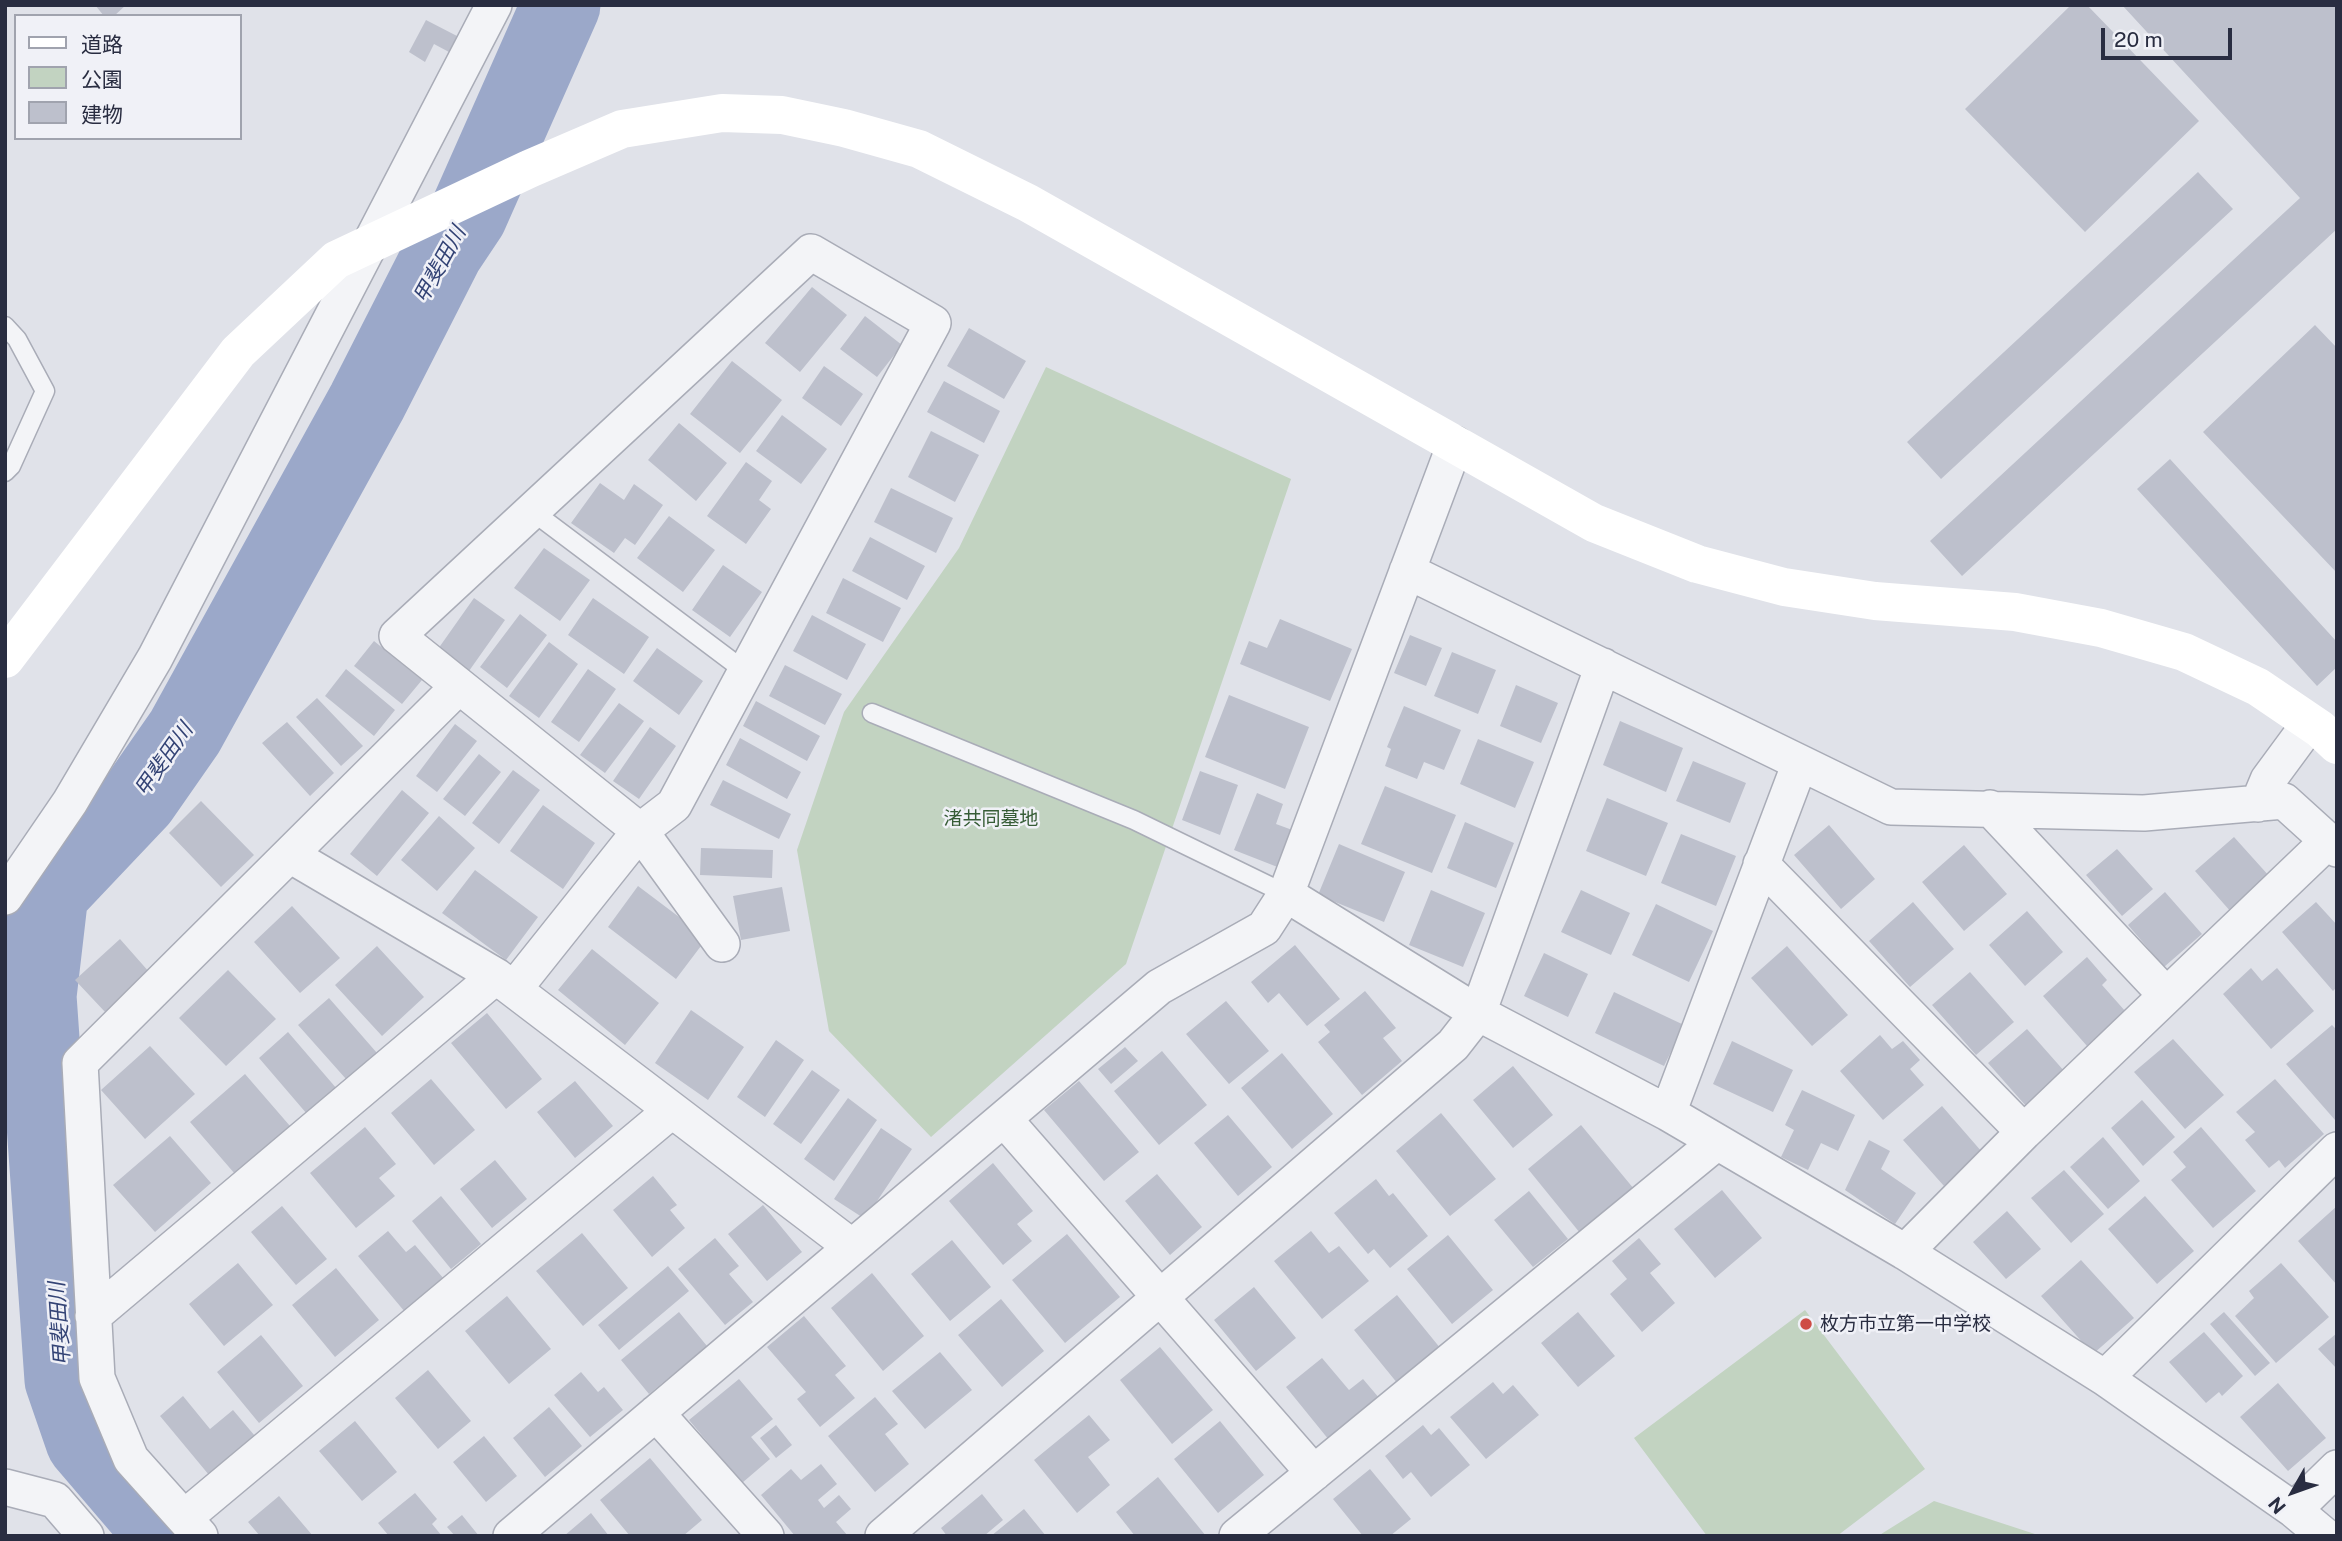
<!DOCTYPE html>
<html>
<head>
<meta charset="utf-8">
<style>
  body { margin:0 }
  #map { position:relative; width:2342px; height:1541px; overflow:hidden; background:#e0e2e9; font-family:"Public Sans","Noto Sans JP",sans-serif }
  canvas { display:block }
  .frame { position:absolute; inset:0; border:7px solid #292d41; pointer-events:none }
  .legend { position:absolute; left:14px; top:14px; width:228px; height:126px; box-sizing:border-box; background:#f0f1f7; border:2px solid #a0a3ae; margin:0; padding:9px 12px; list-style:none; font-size:21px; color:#292d41 }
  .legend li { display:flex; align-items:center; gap:14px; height:35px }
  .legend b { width:35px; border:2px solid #a0a3ae }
  .north { position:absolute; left:2258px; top:1457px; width:70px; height:70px; -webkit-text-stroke:5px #f0f1f7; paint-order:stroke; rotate:230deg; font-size:19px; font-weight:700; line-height:28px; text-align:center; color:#292d41 }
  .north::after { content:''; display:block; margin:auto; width:24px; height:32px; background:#292d41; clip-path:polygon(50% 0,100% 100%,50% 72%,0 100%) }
  .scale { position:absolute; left:2101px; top:28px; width:131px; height:32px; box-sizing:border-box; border:4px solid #292d41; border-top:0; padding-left:9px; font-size:21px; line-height:24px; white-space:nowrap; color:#292d41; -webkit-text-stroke:5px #f0f1f7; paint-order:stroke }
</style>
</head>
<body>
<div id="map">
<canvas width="2342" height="1541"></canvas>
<div class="frame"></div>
<ul class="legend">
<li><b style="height:9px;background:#fff"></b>道路</li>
<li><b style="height:19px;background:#c2d3c1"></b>公園</li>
<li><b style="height:19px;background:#bdc0cc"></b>建物</li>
</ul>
<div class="north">N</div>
<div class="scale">20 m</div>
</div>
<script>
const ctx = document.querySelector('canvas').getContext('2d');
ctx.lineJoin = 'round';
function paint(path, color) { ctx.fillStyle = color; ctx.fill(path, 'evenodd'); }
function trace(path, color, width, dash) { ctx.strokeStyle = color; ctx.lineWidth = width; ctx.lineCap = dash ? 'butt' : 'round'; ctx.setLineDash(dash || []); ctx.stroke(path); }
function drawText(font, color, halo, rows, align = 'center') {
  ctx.font = font + ' "Public Sans","Noto Sans JP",sans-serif'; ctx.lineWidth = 5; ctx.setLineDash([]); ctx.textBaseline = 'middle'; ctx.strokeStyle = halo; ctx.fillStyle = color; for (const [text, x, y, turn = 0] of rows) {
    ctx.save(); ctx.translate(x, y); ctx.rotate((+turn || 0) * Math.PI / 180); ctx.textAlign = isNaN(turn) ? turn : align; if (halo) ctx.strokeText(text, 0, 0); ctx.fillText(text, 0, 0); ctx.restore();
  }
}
const green = new Path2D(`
  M 1046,367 L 1291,479 L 1126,964 L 931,1137 L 829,1031 L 797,850 L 844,712 L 959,548 Z
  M 1805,1310 L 1925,1469 L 1837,1536 L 1707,1536 L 1634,1438 Z
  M 1934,1501 L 2041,1536 L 1878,1536 Z`);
const river = new Path2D(`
  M 166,1536 L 85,1441 L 64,1380 L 37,996 L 49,893 L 139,798 L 185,732 L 367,402 L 444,251 L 468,215 L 561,5`);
const building = new Path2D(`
  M 95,5 L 126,5 L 114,16 L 104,16 Z
  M 2071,5 L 2087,5 L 2199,121 L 2085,232 L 1965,109 Z
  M 2122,5 L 2337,5 L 2337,229 L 1962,576 L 1930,541 L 2300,198 Z
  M 426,20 L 457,36 L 449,52 L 434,44 L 425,62 L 409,52 Z
  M 2198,172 L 2233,209 L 1941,479 L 1907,442 Z
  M 812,287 L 847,315 L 800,372 L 765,343 Z
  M 865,316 L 902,345 L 877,377 L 840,349 Z
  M 2315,325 L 2337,348 L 2337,573 L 2203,432 Z
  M 969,328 L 1026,361 L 1004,399 L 947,366 Z
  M 732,361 L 782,400 L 740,453 L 690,414 Z
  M 824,366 L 863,394 L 841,426 L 802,398 Z
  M 944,381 L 1000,411 L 984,443 L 927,412 Z
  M 782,415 L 827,449 L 801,484 L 756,451 Z
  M 679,423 L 727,463 L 696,501 L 648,460 Z
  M 931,431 L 979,455 L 955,502 L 908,477 Z
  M 2170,459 L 2337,642 L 2337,667 L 2317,686 L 2137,489 Z
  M 746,462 L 772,481 L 759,500 L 771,509 L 746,544 L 707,516 Z
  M 600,483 L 624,500 L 634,484 L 663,505 L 635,545 L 625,538 L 614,553 L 571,523 Z
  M 891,488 L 953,518 L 936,553 L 874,522 Z
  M 669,516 L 715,550 L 683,592 L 637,558 Z
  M 870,537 L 925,566 L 907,600 L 852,571 Z
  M 544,548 L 590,580 L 560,621 L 514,588 Z
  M 723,565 L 762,592 L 730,637 L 692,610 Z
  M 843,578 L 901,608 L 883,642 L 826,613 Z
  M 474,598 L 505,620 L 469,671 L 438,649 Z
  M 593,598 L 649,637 L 624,674 L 568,635 Z
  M 520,614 L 547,635 L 507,688 L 480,667 Z
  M 812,615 L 866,644 L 847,680 L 793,651 Z
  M 1280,619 L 1352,649 L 1330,701 L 1240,664 L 1249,641 L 1267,648 Z
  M 1410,635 L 1442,648 L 1426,686 L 1394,673 Z
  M 374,641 L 422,680 L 402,704 L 354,666 Z
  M 549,642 L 578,664 L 539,718 L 509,696 Z
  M 657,648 L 703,681 L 679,715 L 633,681 Z
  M 1452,652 L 1496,670 L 1478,714 L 1434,696 Z
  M 785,665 L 842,694 L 825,725 L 769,696 Z
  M 346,669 L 395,710 L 374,736 L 325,696 Z
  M 588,669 L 616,689 L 579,742 L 551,722 Z
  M 1516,685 L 1558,703 L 1541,743 L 1500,726 Z
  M 1229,695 L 1309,727 L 1285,789 L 1205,757 Z
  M 317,698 L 363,746 L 341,766 L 296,717 Z
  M 756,701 L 820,736 L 807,761 L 743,726 Z
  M 619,703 L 644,721 L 605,773 L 580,755 Z
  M 1404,706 L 1461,730 L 1444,770 L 1424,762 L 1417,779 L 1385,766 L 1391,749 L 1387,747 Z
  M 1620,721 L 1683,748 L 1666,792 L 1603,765 Z
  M 287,722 L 334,773 L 310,796 L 262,743 Z
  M 455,724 L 477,741 L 437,792 L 416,776 Z
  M 650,727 L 676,746 L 639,799 L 613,781 Z
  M 740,738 L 801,772 L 787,799 L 726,765 Z
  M 1478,739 L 1534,762 L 1515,808 L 1460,784 Z
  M 479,754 L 501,772 L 465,816 L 443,799 Z
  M 1693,761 L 1746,783 L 1730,823 L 1676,801 Z
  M 513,770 L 540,790 L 499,844 L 472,823 Z
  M 1200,771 L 1238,785 L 1220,835 L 1182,820 Z
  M 723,780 L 791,814 L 779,839 L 710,805 Z
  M 1385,786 L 1456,815 L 1432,873 L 1361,844 Z
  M 402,790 L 429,813 L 377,876 L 350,854 Z
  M 1257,793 L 1283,804 L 1276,824 L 1295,831 L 1280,868 L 1234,850 Z
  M 1607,798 L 1668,823 L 1646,876 L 1586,851 Z
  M 201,801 L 254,855 L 221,887 L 169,833 Z
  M 543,805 L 595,843 L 563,889 L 510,851 Z
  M 439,816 L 475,848 L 437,891 L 401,860 Z
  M 1465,822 L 1514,843 L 1496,888 L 1447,868 Z
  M 1829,825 L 1875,879 L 1841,909 L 1794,855 Z
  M 1681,834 L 1736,856 L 1716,906 L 1661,883 Z
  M 2234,837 L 2270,877 L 2231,912 L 2195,871 Z
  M 1339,844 L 1405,872 L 1384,922 L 1318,895 Z
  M 1964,845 L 2007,894 L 1964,931 L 1922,882 Z
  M 701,848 L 773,850 L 772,878 L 700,875 Z
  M 2117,849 L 2153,889 L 2122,916 L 2086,875 Z
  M 475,870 L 538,917 L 506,960 L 442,913 Z
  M 638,886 L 707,938 L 676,979 L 608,927 Z
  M 782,887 L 790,931 L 741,940 L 733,896 Z
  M 1431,890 L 1485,913 L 1463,967 L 1409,945 Z
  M 1581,890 L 1630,913 L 1611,955 L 1561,932 Z
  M 2165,892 L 2202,934 L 2164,967 L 2128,925 Z
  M 1913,902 L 1954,949 L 1910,987 L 1869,941 Z
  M 2316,902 L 2337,925 L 2337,987 L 2333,991 L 2282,932 Z
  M 1656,904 L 1713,931 L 1689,982 L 1632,955 Z
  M 292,906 L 340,958 L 300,993 L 254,942 Z
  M 2027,911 L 2063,952 L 2025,986 L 1989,945 Z
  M 120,939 L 150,973 L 106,1013 L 75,980 Z
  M 1295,945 L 1340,999 L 1307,1026 L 1279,993 L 1268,1003 L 1251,982 Z
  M 377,946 L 424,997 L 382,1036 L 335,985 Z
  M 1787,946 L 1848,1015 L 1812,1046 L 1751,978 Z
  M 592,949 L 659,1003 L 625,1045 L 558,990 Z
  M 1544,953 L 1588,974 L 1568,1017 L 1524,996 Z
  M 2087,957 L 2107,980 L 2102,985 L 2126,1012 L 2087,1046 L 2043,996 Z
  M 2251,968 L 2262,981 L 2277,968 L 2314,1011 L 2271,1049 L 2223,994 Z
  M 228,970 L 276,1019 L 226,1066 L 179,1018 Z
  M 1970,972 L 2014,1022 L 1976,1055 L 1932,1005 Z
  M 1365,991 L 1396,1028 L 1383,1038 L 1402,1061 L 1362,1095 L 1318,1042 L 1330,1032 L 1324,1025 Z
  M 1614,992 L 1684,1025 L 1664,1066 L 1595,1033 Z
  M 329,998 L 377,1053 L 346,1079 L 298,1025 Z
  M 1226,1001 L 1269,1051 L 1229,1084 L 1186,1034 Z
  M 691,1010 L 744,1047 L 708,1100 L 655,1063 Z
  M 487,1013 L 542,1079 L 506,1109 L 451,1043 Z
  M 2332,1025 L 2337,1030 L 2337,1118 L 2335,1120 L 2286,1064 Z
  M 2027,1029 L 2065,1072 L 2026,1106 L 1988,1063 Z
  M 288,1032 L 337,1089 L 307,1114 L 259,1058 Z
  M 1880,1035 L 1892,1049 L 1903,1041 L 1920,1060 L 1910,1069 L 1924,1085 L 1883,1120 L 1840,1071 Z
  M 2173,1039 L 2224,1095 L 2185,1129 L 2134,1072 Z
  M 776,1040 L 804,1060 L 765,1117 L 737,1097 Z
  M 1732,1041 L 1793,1070 L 1773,1112 L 1713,1084 Z
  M 150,1046 L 195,1094 L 145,1139 L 101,1090 Z
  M 1125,1047 L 1138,1061 L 1111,1084 L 1098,1069 Z
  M 1162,1051 L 1207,1105 L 1159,1145 L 1114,1091 Z
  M 1282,1053 L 1333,1114 L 1292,1149 L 1241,1088 Z
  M 1513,1066 L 1553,1115 L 1513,1148 L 1473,1100 Z
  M 812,1070 L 840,1090 L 801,1144 L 773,1124 Z
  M 245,1074 L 290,1126 L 235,1174 L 190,1122 Z
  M 431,1079 L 475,1130 L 434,1165 L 391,1113 Z
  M 2275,1079 L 2324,1134 L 2285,1168 L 2279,1160 L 2269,1168 L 2245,1140 L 2255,1132 L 2236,1112 Z
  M 575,1081 L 613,1126 L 575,1158 L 537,1112 Z
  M 1079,1081 L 1139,1152 L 1104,1181 L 1044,1110 Z
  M 1802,1090 L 1855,1115 L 1838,1151 L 1821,1143 L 1808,1170 L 1781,1157 L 1794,1130 L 1785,1125 Z
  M 848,1098 L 877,1120 L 834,1181 L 804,1159 Z
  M 2142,1100 L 2175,1137 L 2143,1166 L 2111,1128 Z
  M 1942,1106 L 1982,1152 L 1944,1186 L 1903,1140 Z
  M 1441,1113 L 1496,1179 L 1450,1216 L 1396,1151 Z
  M 1228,1115 L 1272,1167 L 1238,1196 L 1194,1143 Z
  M 1581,1125 L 1634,1189 L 1580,1233 L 1528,1169 Z
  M 365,1127 L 396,1164 L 379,1178 L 395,1196 L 356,1228 L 310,1173 Z
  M 2201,1127 L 2256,1191 L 2213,1228 L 2171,1180 L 2186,1167 L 2173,1152 Z
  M 881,1128 L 912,1149 L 865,1219 L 834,1199 Z
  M 170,1136 L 211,1183 L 155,1232 L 113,1185 Z
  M 2103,1137 L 2140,1181 L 2108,1209 L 2070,1167 Z
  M 1869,1140 L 1890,1151 L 1881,1169 L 1916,1193 L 1895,1224 L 1845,1190 Z
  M 495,1160 L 527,1199 L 492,1228 L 460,1189 Z
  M 993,1163 L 1033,1211 L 1017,1224 L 1032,1241 L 1003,1265 L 949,1201 Z
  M 2064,1170 L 2104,1214 L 2071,1243 L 2031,1198 Z
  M 1157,1174 L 1202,1227 L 1170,1255 L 1125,1201 Z
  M 653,1176 L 677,1205 L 670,1210 L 685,1228 L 652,1257 L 613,1210 Z
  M 1376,1179 L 1389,1196 L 1393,1193 L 1428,1236 L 1390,1268 L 1374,1249 L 1368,1254 L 1334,1213 Z
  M 1722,1190 L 1762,1238 L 1715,1278 L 1674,1229 Z
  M 1529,1191 L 1568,1239 L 1533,1267 L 1494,1220 Z
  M 441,1196 L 481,1244 L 451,1269 L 412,1221 Z
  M 2145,1196 L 2194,1251 L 2157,1284 L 2108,1229 Z
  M 763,1205 L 802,1252 L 767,1281 L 728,1234 Z
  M 282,1206 L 327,1259 L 296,1285 L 251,1232 Z
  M 2337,1206 L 2337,1285 L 2298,1241 Z
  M 2007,1211 L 2041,1249 L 2006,1279 L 1973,1242 Z
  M 388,1231 L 406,1252 L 415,1245 L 444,1279 L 405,1312 L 358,1256 Z
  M 1311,1231 L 1329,1253 L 1339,1246 L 1369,1281 L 1322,1319 L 1274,1261 Z
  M 582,1233 L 628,1288 L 583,1326 L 536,1271 Z
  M 1067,1234 L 1120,1297 L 1065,1343 L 1012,1280 Z
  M 1448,1235 L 1493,1290 L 1452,1324 L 1407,1269 Z
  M 715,1238 L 739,1266 L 729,1274 L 753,1302 L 725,1325 L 678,1269 Z
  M 1639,1238 L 1661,1264 L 1650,1273 L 1675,1303 L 1642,1332 L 1610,1294 L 1627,1279 L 1612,1261 Z
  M 952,1240 L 991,1287 L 950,1321 L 911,1274 Z
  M 2081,1260 L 2134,1318 L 2093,1354 L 2041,1296 Z
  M 238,1263 L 273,1305 L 224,1346 L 189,1304 Z
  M 2281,1263 L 2329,1317 L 2276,1363 L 2235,1316 L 2254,1298 L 2249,1291 Z
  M 668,1266 L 689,1291 L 619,1350 L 598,1325 Z
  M 336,1268 L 379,1320 L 335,1357 L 292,1305 Z
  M 872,1273 L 924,1336 L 883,1371 L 831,1308 Z
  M 1254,1287 L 1296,1338 L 1256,1371 L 1214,1320 Z
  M 1397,1295 L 1441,1349 L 1398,1384 L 1354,1330 Z
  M 507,1296 L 551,1349 L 509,1384 L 465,1331 Z
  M 1001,1299 L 1044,1351 L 1002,1387 L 958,1335 Z
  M 679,1312 L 707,1346 L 649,1394 L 621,1360 Z
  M 1578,1312 L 1615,1356 L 1578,1387 L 1541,1343 Z
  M 2224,1312 L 2270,1363 L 2255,1376 L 2210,1324 Z
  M 804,1316 L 846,1366 L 835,1375 L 855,1398 L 820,1427 L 797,1399 L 806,1392 L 767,1347 Z
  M 2204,1332 L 2243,1376 L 2222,1396 L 2219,1392 L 2206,1403 L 2169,1362 Z
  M 2337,1333 L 2337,1369 L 2318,1349 Z
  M 261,1335 L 303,1386 L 259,1423 L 217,1372 Z
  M 1160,1347 L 1213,1410 L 1172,1444 L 1120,1380 Z
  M 940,1352 L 972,1390 L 925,1429 L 892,1391 Z
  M 1322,1358 L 1349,1390 L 1363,1379 L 1380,1399 L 1329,1440 L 1286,1387 Z
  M 428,1370 L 471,1421 L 438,1449 L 395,1398 Z
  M 581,1372 L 598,1392 L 604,1387 L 623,1410 L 590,1437 L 554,1395 Z
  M 739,1379 L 773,1419 L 751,1437 L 770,1459 L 742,1483 L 689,1420 Z
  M 1493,1382 L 1503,1394 L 1513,1385 L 1539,1415 L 1486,1459 L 1450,1417 Z
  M 2278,1383 L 2326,1438 L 2288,1471 L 2240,1417 Z
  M 183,1396 L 210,1429 L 233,1410 L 255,1436 L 209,1475 L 160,1416 Z
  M 875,1397 L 898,1424 L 885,1434 L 909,1464 L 875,1492 L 828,1436 Z
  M 549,1407 L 582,1446 L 545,1477 L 513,1438 Z
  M 1089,1415 L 1110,1440 L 1088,1457 L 1110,1485 L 1077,1513 L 1034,1460 Z
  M 355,1421 L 397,1472 L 362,1501 L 319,1451 Z
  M 1220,1421 L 1264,1475 L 1218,1513 L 1174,1459 Z
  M 776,1425 L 792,1445 L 776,1458 L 760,1438 Z
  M 1423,1425 L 1431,1435 L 1439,1428 L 1470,1465 L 1431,1497 L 1411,1472 L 1403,1479 L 1385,1456 Z
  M 484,1436 L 517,1476 L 486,1502 L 453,1462 Z
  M 650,1458 L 702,1520 L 683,1536 L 630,1536 L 600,1500 Z
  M 821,1464 L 837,1484 L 818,1500 L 824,1508 L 839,1495 L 851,1509 L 836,1522 L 848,1536 L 795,1536 L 761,1495 L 791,1469 L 801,1480 Z
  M 1370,1469 L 1411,1519 L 1390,1536 L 1363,1536 L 1333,1499 Z
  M 1158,1477 L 1206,1536 L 1135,1536 L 1116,1512 Z
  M 415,1493 L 437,1519 L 432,1524 L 442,1536 L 389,1536 L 378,1523 Z
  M 982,1494 L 1003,1520 L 984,1536 L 947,1536 L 941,1528 Z
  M 279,1496 L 313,1536 L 260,1536 L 248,1522 Z
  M 1024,1509 L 1046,1536 L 991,1536 Z
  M 591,1513 L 609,1536 L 564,1536 Z
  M 462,1515 L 479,1536 L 455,1536 L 447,1527 Z`);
const lane = new Path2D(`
  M 5,326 L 17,339 L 45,391 L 11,466 L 5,472
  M 532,511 L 746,672
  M 872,713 L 1134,820 L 1286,894`);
const street = new Path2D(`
  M 1455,444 L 1286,894 L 1478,1013 L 1603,666
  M 1407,571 L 1891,807 L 2144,813 L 2284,801 L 2337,849
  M 2258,804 L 2268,780 L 2310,723
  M 1990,808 L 2166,995
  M 290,855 L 496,976 L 852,1247
  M 1761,864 L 2024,1132
  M 5,897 L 70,802 L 155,658 L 494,5
  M 514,989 L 640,831 L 674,805 L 933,323 L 811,252 L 397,636 L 640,831 L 722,944
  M 1668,1113 L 1800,763
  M 1004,1119 L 1314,1473
  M 1905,1252 L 2024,1132 L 2328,841
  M 93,1316 L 496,976
  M 2105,1378 L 2337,1150
  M 656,1413 L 766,1536
  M 5,1487 L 55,1500 L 86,1536
  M 2294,1510 L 2337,1468
  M 184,1518 L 671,1111
  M 200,1536 L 131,1459 L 97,1378 L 80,1063 L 459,686
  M 511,1536 L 1159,987 L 1264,928 L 1286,894
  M 883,1536 L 1453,1045 L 1478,1013 L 1668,1113 L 1905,1252 L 2105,1378 L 2294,1510 L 2325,1536
  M 1237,1536 L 1717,1142`);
const secondary = new Path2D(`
  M 5,659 L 238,352 L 336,260 L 529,169 L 622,129 L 722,113 L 782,115 L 844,128 L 919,149 L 1028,203 L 1594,523 L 1697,564 L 1784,587 L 1875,601 L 2015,612 L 2101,628 L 2184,652 L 2258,687 L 2320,729 L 2337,745`);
const markers = [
  [1806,1324,7,"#ce4c45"]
];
const parkNames = [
  ["渚共同墓地",991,819]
];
const poiNames = [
  ["枚方市立第一中学校",1820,1324]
];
const waterNames = [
  ["甲斐田川",440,265,-61],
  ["甲斐田川",164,760,-55],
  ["甲斐田川",60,1324,-94]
];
paint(green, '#c2d3c1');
trace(river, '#9ba8c9', 79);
paint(building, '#bdc0cc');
trace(lane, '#a9acb7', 21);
trace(street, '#a9acb7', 38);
trace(lane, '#f3f4f7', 18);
trace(street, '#f3f4f7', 35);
trace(secondary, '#fff', 38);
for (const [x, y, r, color] of markers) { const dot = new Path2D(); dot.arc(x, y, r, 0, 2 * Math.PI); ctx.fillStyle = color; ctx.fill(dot); trace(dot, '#f0f1f7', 2.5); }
drawText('19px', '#365c36', '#f0f1f7', parkNames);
drawText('19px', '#292d41', '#f0f1f7', poiNames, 'left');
drawText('italic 21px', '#334375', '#f0f1f7', waterNames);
</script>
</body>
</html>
